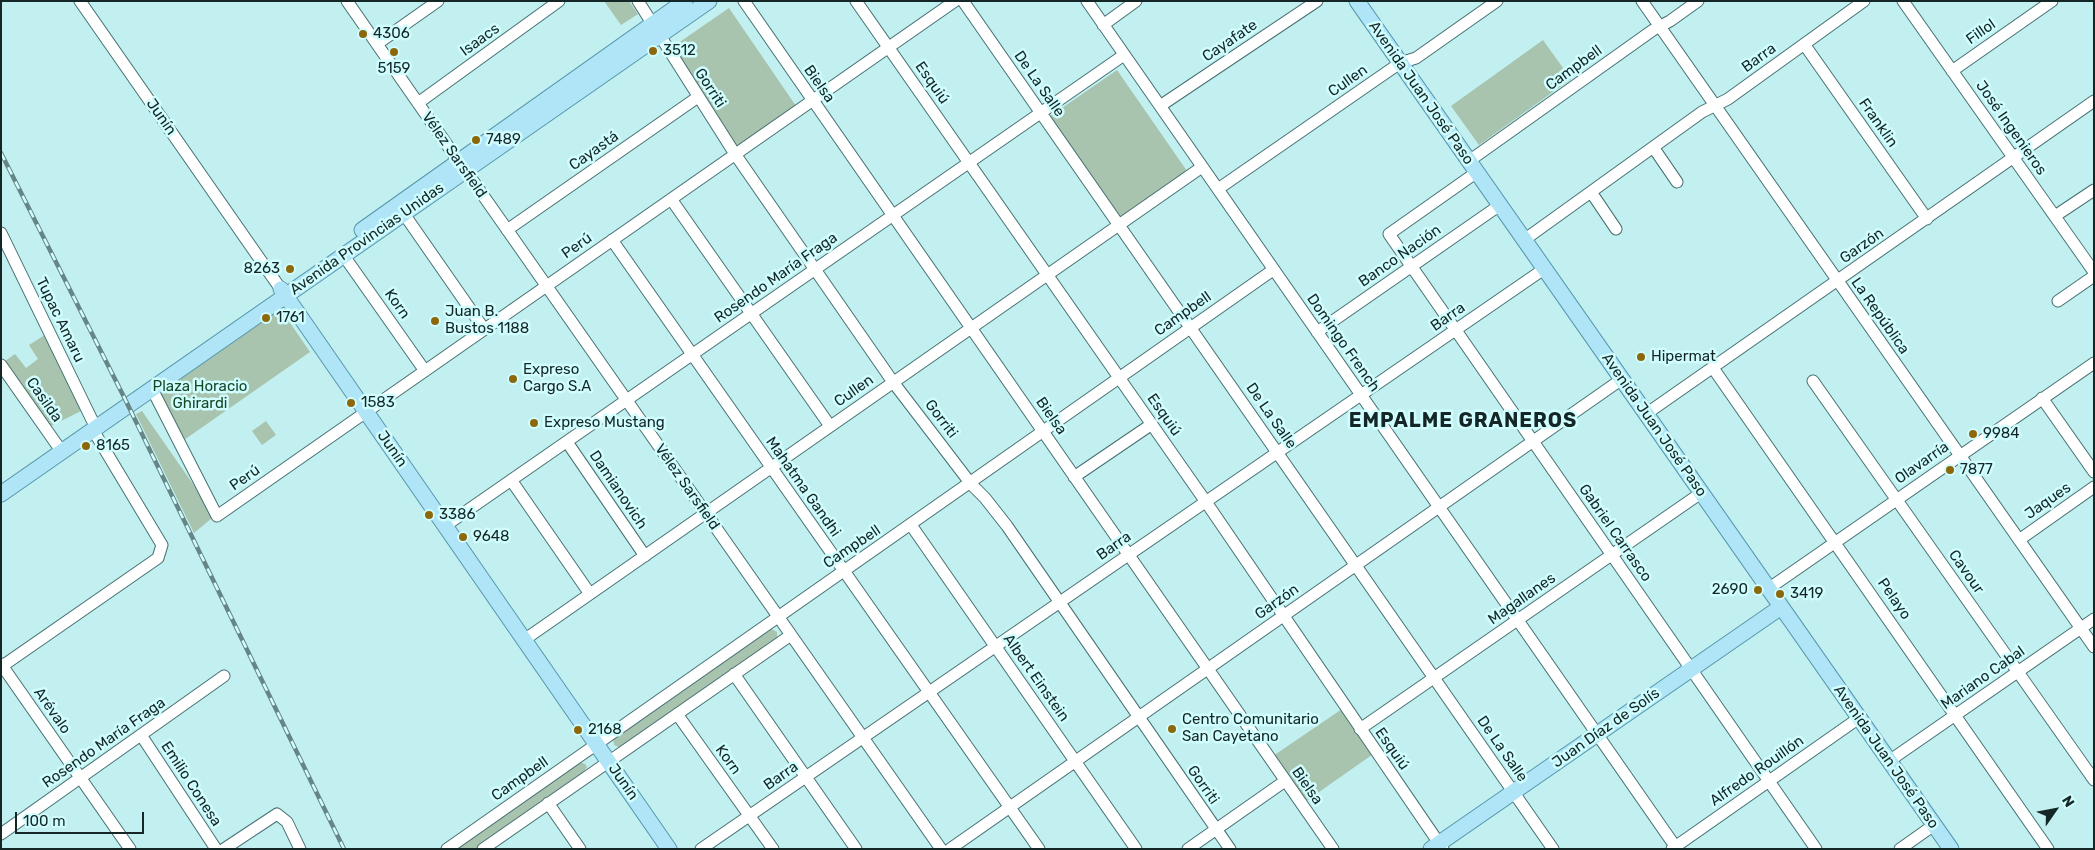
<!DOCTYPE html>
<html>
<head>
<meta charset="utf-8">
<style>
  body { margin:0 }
  #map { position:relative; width:2095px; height:850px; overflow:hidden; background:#c2f0f1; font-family:Rubik,sans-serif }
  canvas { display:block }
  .frame { position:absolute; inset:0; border:2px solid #152627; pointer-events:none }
  .north { position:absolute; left:2030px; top:785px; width:50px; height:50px; -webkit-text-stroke:4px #d0fdfe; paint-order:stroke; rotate:57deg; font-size:14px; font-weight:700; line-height:20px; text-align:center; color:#152627 }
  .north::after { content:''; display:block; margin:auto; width:18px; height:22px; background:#152627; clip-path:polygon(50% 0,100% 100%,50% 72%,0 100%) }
  .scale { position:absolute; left:15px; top:812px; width:129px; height:22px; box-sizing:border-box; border:2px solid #152627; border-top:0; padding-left:6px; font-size:15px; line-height:18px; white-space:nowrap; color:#152627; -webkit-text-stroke:4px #d0fdfe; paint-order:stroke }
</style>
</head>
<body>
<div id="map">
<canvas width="2095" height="850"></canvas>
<div class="frame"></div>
<div class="north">N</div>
<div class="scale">100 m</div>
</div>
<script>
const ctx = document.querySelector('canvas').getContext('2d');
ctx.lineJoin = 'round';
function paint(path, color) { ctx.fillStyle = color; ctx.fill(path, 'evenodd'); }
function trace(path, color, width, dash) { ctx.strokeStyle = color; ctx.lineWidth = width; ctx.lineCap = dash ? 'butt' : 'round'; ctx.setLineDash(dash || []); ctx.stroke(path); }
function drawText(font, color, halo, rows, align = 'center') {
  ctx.font = font + ' Rubik,sans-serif'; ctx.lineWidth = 5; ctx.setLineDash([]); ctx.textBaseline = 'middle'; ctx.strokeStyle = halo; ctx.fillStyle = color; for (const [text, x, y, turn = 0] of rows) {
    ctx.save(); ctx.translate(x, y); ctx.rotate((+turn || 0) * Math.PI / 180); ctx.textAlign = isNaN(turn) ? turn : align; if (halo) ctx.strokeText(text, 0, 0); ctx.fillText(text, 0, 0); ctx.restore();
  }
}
const green = new Path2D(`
  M 604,1 L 629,1 L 638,14 L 621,25 Z
  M 729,8 L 796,106 L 737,148 L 671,48 Z
  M 1543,40 L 1571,79 L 1479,145 L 1451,106 Z
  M 1117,70 L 1187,171 L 1120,217 L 1049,117 Z
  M 282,311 L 310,352 L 184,440 L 159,391 L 273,312 Z
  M 48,333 L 83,410 L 51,426 L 5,361 L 15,354 L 26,368 L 38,359 L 29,345 Z
  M 142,411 L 195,487 L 212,518 L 194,533 L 136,414 Z
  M 266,421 L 276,435 L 262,445 L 252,431 Z
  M 770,628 L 777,632 L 777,639 L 621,748 L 614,745 L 613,738 Z
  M 1345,707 L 1376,752 L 1302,804 L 1270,758 Z
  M 579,762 L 585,764 L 587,767 L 581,776 L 477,849 L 455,849 Z`);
const minor = new Path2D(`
  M 80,1 L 280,288
  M 347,1 L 459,162
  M 638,1 L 735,154 L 893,382 L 971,484 L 985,498 L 1007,526 L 1230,849
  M 744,1 L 1333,849
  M 856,1 L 1206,502 L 1443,849
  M 963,1 L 1553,849
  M 1087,1 L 1677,849
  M 1642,1 L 2094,647
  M 1903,1 L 2094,272
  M 1103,25 L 1136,1
  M 377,44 L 438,1
  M 1804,44 L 1927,219
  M 1952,71 L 2052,1
  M 418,103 L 559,1
  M 1160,106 L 1317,1
  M 1653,147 L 1677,182
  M 1469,161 L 1653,30 L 1670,21 L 1698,1
  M 466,171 L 941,849
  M 1477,172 L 1389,234 L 1816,849
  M 1218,189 L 1400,63 L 1416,58 L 1497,1
  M 1591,192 L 1616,229
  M 671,199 L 830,426
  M 404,214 L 484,329
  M 2055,216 L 2094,190
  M 507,230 L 698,97
  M 1,233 L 92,420
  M 612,240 L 1039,849
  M 1524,240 L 1702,112 L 1728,99 L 1864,1
  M 344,256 L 425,371
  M 2058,301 L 2094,276
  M 1317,332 L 1500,205
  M 1,365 L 62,452
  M 1713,368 L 2048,849
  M 1813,381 L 2094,780
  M 152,389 L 217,516 L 955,1
  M 2042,398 L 2094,472
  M 1646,414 L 2094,101
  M 567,442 L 645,556
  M 1074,477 L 1152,424
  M 511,480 L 590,594
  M 911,525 L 1136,849
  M 445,526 L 1124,55
  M 2019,540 L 2094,487
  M 1768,589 L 2094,363
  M 524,640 L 1202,167
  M 1,664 L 130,849
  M 1,667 L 158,558 L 162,545 L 93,430
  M 734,674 L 856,849
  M 677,714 L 773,849
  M 1360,729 L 1701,493
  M 141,735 L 216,849
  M 1889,761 L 2094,619
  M 548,803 L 580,849
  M 1,834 L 224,676
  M 224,849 L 277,814 L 287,822 L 300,849
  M 447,849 L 1273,270
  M 483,849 L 791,635
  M 701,849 L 1544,269
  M 950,849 L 1622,379
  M 1188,849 L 1285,781
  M 1672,849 L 1859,718
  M 1900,849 L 1934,825`);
const major = new Path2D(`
  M 1357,1 L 1951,849
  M 362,230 L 685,1
  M 281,289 L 669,849
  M 1,494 L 709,1
  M 1431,849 L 1781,607`);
const rail = new Path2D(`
  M 1,153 L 124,397 L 344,849`);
const markers = [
  [363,34,5,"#8d680b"],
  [653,51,5,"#8d680b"],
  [394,52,5,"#8d680b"],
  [476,140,5,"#8d680b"],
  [290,269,5,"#8d680b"],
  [266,318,5,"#8d680b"],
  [435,321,5,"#8d680b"],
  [1641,357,5,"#8d680b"],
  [513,379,5,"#8d680b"],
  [351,403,5,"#8d680b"],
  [534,423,5,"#8d680b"],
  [1973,434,5,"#8d680b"],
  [86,446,5,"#8d680b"],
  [1950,470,5,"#8d680b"],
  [429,515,5,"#8d680b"],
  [463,537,5,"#8d680b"],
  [1758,590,5,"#8d680b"],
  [1780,594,5,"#8d680b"],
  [1172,729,5,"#8d680b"],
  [578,730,5,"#8d680b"]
];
const streetNames = [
  ["Fillol",1981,32,-35],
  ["Isaacs",480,40,-36],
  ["Cayafate",1230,41,-34],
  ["Barra",1759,58,-36],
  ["Campbell",1574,68,-36],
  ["Cullen",1348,81,-35],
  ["Esquiú",932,83,55],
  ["Bielsa",819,84,55],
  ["De La Salle",1039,84,55],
  ["Gorriti",710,88,57],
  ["Avenida Juan José Paso",1421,93,55],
  ["Junín",161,117,55],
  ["Franklin",1878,123,55],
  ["José Ingenieros",2011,128,55],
  ["Cayastá",594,151,-35],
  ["Vélez Sarsfield",454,155,55],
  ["Avenida Provincias Unidas",367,239,-35],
  ["Perú",577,246,-35],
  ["Garzón",1862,246,-35],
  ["Banco Nación",1400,256,-35],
  ["Rosendo María Fraga",776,278,-35],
  ["Korn",397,304,55],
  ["Campbell",1183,314,-35],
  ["La República",1880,316,55],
  ["Barra",1448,317,-35],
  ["Tupac Amaru",60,320,64],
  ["Domingo French",1343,343,55],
  ["Cullen",854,391,-35],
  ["Casilda",44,400,55],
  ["Esquiú",1164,415,55],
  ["Bielsa",1051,416,55],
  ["De La Salle",1271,416,55],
  ["Gorriti",941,419,53],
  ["Avenida Juan José Paso",1654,425,55],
  ["Junín",392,449,55],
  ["Olavarría",1922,463,-35],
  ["Perú",245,478,-35],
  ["Vélez Sarsfield",687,487,55],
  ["Mahatma Gandhi",803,487,55],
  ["Damianovich",618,490,56],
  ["Jaques",2048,501,-35],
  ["Gabriel Carrasco",1615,533,55],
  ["Barra",1114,546,-35],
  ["Campbell",852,547,-34],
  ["Cavour",1966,572,55],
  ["Magallanes",1522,599,-35],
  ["Pelayo",1894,599,55],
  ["Garzón",1277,602,-35],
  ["Albert Einstein",1036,678,55],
  ["Mariano Cabal",1983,678,-35],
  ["Arévalo",52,711,55],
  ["Juan Díaz de Solís",1606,728,-35],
  ["Rosendo María Fraga",104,743,-35],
  ["Esquiú",1392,749,55],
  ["De La Salle",1502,749,55],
  ["Avenida Juan José Paso",1886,757,55],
  ["Korn",728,760,54],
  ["Alfredo Rouillón",1757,771,-35],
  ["Barra",781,776,-35],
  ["Campbell",520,779,-35],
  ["Junín",623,782,55],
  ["Emilio Conesa",191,784,57],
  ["Gorriti",1203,785,55],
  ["Bielsa",1307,786,55]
];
const poiNames = [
  ["4306",373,34],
  ["3512",663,51],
  ["5159",394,69,"center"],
  ["7489",486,140],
  ["8263",280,269,"right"],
  ["Juan B.",445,312],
  ["Bustos 1188",445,329],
  ["1761",276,318],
  ["Hipermat",1651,357],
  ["Expreso",523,370],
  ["Cargo S.A",523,387],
  ["1583",361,403],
  ["Expreso Mustang",544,423],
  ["9984",1983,434],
  ["8165",96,446],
  ["7877",1960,470],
  ["3386",439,515],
  ["9648",473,537],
  ["2690",1748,590,"right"],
  ["3419",1790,594],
  ["Centro Comunitario",1182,720],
  ["San Cayetano",1182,737],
  ["2168",588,730]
];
const parkNames = [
  ["Plaza Horacio",200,387],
  ["Ghirardi",200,404]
];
const districtNames = [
  ["EMPALME GRANEROS",1463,421]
];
paint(green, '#a8c3ae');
trace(minor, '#467071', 13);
trace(major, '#5697ab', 17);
trace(minor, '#fff', 11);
trace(major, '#afe5f7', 15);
trace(rail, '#668586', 4.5);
trace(rail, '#d0fdfe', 2.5, [8]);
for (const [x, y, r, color] of markers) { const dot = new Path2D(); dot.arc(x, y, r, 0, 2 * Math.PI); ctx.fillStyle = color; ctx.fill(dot); trace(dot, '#d0fdfe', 2); }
drawText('15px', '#152627', '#d0fdfe', streetNames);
drawText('15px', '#152627', '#d0fdfe', poiNames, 'left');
drawText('15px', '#154827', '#d0fdfe', parkNames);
ctx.letterSpacing = '1px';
drawText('bold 20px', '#152627', '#d0fdfe', districtNames);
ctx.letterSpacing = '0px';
</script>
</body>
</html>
